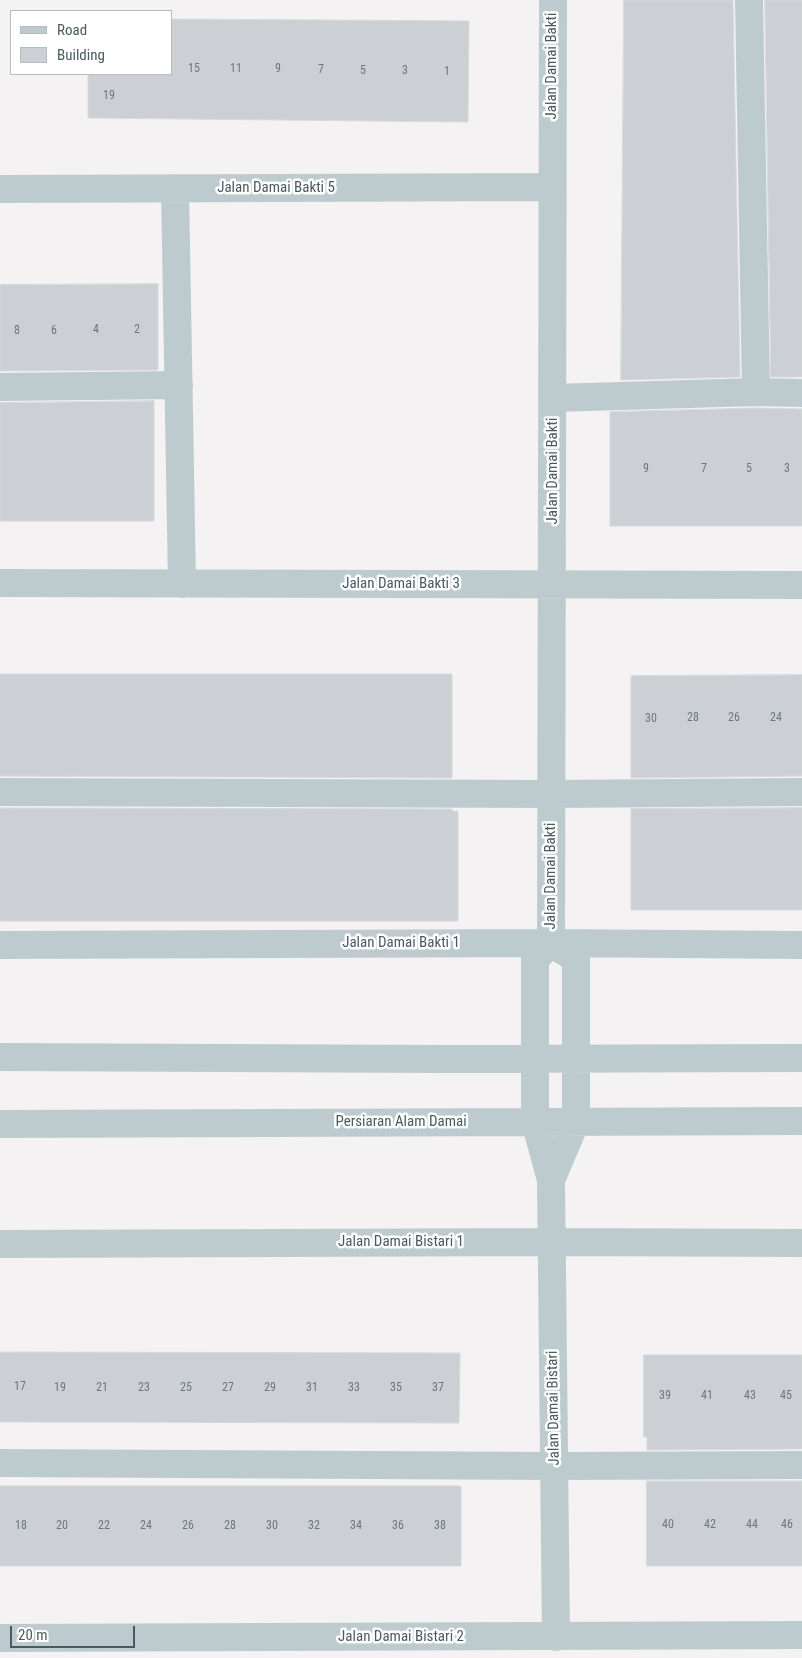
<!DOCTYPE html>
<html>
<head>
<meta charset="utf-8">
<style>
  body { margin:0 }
  #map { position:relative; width:802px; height:1658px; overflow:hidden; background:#f4f2f2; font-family:"Roboto Condensed",sans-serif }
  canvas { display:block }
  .legend { position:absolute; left:10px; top:10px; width:162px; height:65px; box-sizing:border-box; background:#fff; border:1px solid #b7bdbf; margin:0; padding:6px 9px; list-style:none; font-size:15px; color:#4a5b5f }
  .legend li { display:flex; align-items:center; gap:10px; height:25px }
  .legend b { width:25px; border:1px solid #b7bdbf }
  .scale { position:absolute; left:10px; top:1626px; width:125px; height:22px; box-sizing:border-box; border:2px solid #4a5b5f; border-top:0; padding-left:6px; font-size:15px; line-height:18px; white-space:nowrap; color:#4a5b5f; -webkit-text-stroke:4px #fff; paint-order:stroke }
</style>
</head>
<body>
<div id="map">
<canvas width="802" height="1658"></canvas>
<ul class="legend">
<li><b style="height:6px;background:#becbce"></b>Road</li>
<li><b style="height:14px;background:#ccd0d4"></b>Building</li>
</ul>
<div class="scale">20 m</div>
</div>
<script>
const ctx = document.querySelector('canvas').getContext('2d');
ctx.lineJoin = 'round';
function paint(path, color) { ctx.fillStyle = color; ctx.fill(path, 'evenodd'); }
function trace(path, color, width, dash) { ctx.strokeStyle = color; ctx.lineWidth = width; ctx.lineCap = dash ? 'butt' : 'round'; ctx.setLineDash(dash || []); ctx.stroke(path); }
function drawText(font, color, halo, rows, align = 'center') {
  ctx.font = font + ' "Roboto Condensed",sans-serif'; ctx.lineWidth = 5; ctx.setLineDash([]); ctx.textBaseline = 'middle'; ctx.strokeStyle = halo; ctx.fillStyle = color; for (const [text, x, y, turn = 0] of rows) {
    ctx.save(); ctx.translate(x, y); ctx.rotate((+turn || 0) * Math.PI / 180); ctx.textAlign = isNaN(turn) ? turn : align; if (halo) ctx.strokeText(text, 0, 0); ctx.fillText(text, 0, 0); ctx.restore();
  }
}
const building = new Path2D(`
  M 624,0 L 733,0 L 740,377 L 621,380 Z
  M 765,0 L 802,0 L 802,377 L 771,377 Z
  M 171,19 L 469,21 L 468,122 L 88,118 L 88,74 L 171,74 Z
  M 158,284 L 158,370 L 0,371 L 0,285 Z
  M 154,401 L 154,521 L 0,521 L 0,403 Z
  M 756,408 L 802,409 L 802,526 L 610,526 L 610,412 Z
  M 0,674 L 452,674 L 452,778 L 0,776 Z
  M 802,675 L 802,776 L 631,778 L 631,676 Z
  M 0,808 L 452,809 L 452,811 L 458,811 L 458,921 L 0,921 Z
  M 802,808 L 802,910 L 631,910 L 631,809 Z
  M 0,1352 L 460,1353 L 459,1423 L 0,1422 Z
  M 644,1355 L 802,1355 L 802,1449 L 647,1450 L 647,1437 L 644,1437 Z
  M 647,1481 L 802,1481 L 802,1566 L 647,1566 Z
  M 0,1486 L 461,1486 L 461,1566 L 0,1566 Z`);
const minor = new Path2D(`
  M 553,0 L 551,943 L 535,959 L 535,1121 L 551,1180 L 556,1637
  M 749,0 L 756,392
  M 0,189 L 551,187
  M 175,189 L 182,584
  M 0,387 L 179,385
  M 553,398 L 756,392 L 802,393
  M 0,583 L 802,585
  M 0,792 L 551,794 L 802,792
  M 551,943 L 576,959 L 576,1121 L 551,1180
  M 0,945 L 551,943 L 802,945
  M 0,1057 L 444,1059 L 802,1058
  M 0,1124 L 802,1121
  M 0,1244 L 552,1242 L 802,1243
  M 0,1463 L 554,1466 L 802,1465
  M 0,1638 L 802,1635`);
const numberNames = [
  ["15",194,69],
  ["11",236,69],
  ["9",278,69],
  ["7",321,70],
  ["5",363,71],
  ["3",405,71],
  ["1",447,72],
  ["19",109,96],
  ["4",96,330],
  ["2",137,330],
  ["8",17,331],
  ["6",54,331],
  ["9",646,469],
  ["7",704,469],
  ["5",749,469],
  ["3",787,469],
  ["28",693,718],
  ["26",734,718],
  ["24",776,718],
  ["30",651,719],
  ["17",20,1387],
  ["19",60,1388],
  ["21",102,1388],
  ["23",144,1388],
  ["25",186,1388],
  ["27",228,1388],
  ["29",270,1388],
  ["31",312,1388],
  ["33",354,1388],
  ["35",396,1388],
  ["37",438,1388],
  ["39",665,1396],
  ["41",707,1396],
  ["43",750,1396],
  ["45",786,1396],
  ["40",668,1525],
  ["42",710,1525],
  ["44",752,1525],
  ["46",787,1525],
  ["18",21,1526],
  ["20",62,1526],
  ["22",104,1526],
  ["24",146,1526],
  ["26",188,1526],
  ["28",230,1526],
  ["30",272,1526],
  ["32",314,1526],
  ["34",356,1526],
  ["36",398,1526],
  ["38",440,1526]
];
const streetNames = [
  ["Jalan Damai Bakti",552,66,-90],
  ["Jalan Damai Bakti 5",276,188],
  ["Jalan Damai Bakti",553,471,-90],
  ["Jalan Damai Bakti 3",401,584],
  ["Jalan Damai Bakti",551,876,-90],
  ["Jalan Damai Bakti 1",401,943],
  ["Persiaran Alam Damai",401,1122],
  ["Jalan Damai Bistari 1",401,1242],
  ["Jalan Damai Bistari",554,1408,-91],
  ["Jalan Damai Bistari 2",401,1637]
];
paint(building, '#ccd0d4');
trace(building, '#d6dadd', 1);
trace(minor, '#becbce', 28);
drawText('12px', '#6a787c', null, numberNames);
drawText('15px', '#4a5b5f', '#fff', streetNames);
</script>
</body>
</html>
